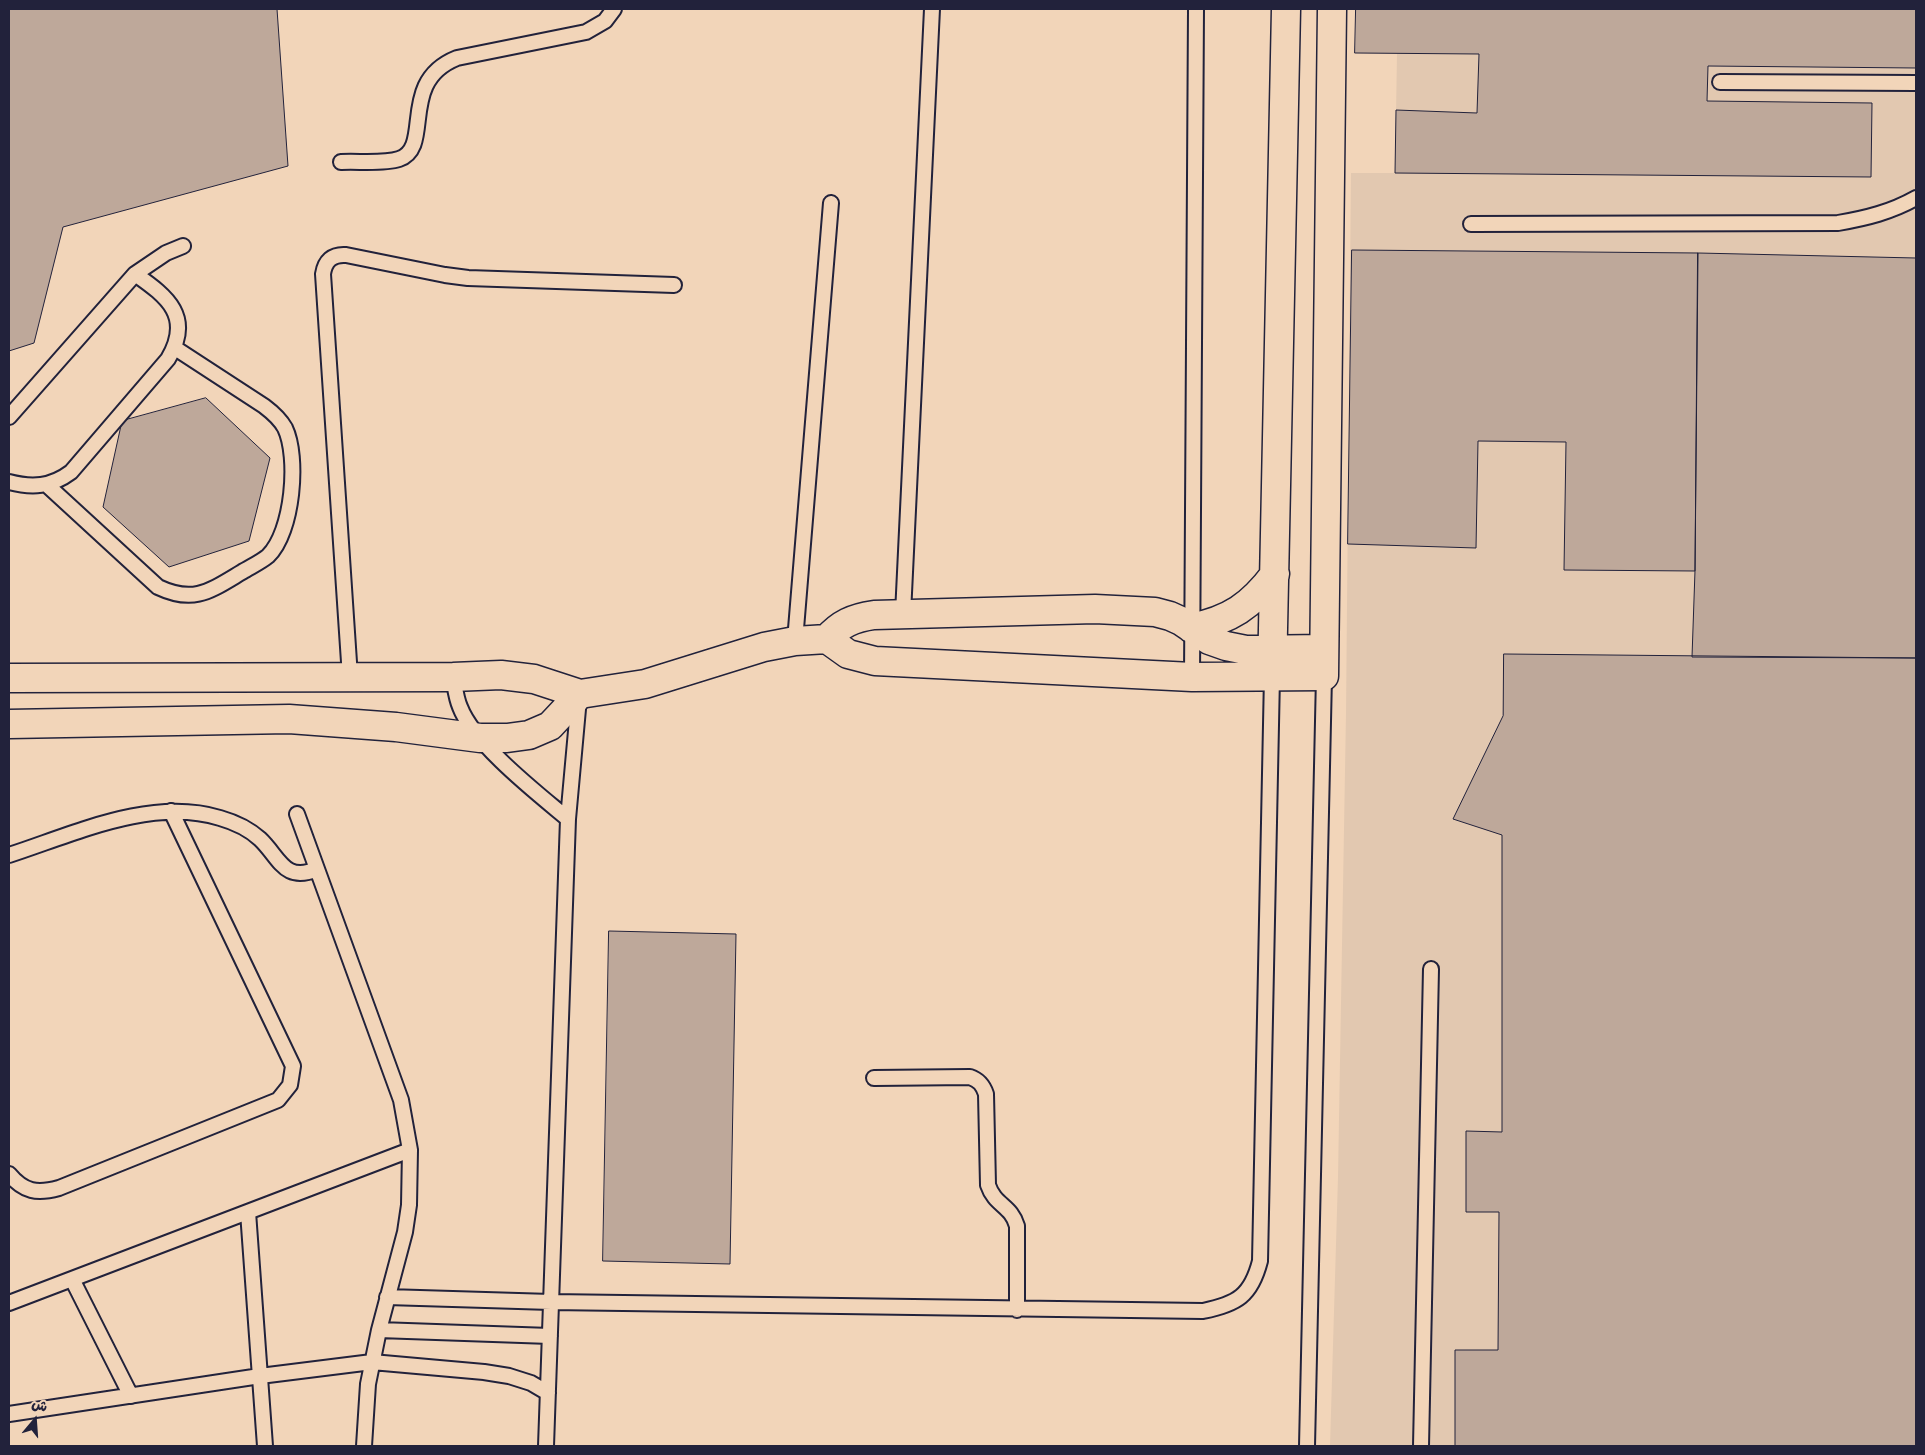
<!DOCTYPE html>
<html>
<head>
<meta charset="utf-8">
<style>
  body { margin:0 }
  #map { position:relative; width:1925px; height:1455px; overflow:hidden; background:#f2d5b9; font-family:Itim,"Playpen Sans Arabic",sans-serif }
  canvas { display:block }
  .frame { position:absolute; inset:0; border:10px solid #22223b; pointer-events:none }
  .north { position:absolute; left:10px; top:1395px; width:50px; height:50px; -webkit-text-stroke:4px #f2d5b9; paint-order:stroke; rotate:18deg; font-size:14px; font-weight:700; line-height:20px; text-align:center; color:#22223b }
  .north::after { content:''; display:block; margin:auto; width:18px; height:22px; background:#22223b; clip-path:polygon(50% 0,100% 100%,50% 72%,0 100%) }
</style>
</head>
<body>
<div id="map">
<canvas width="1925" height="1455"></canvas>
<div class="frame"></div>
<div class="north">ش</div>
</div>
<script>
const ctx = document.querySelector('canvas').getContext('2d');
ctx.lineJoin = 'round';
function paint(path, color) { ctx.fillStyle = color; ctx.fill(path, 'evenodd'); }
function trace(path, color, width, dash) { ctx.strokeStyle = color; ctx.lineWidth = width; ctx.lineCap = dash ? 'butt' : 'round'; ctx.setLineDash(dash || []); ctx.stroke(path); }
const built = new Path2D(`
  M 1356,9 L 1916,9 L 1916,1446 L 1330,1446 L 1338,1177 L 1346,713 L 1351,173 L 1395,173 L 1397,54 L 1355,53 Z`);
const building = new Path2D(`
  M 9,9 L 277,9 L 288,166 L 63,227 L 34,343 L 9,351 Z
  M 1356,9 L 1916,9 L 1916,68 L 1708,66 L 1707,101 L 1872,103 L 1871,177 L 1395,173 L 1396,110 L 1477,113 L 1479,54 L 1355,53 Z
  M 1352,250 L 1698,253 L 1695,571 L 1564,570 L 1566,442 L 1478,441 L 1476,548 L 1348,544 Z
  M 1698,253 L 1916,258 L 1916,658 L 1692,657 L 1695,571 Z
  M 206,398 L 270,458 L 249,541 L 169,567 L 103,507 L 122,421 Z
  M 1504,654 L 1916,658 L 1916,1446 L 1455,1446 L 1455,1350 L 1498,1350 L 1499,1212 L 1466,1212 L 1466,1131 L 1502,1132 L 1502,835 L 1453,819 L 1503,716 Z
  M 609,931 L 736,934 L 730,1264 L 603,1261 Z`);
const lane = new Path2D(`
  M 1720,82 L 1916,83
  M 341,162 C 358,161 384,164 399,159 C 434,147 397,82 457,58 L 586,32 L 605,21 L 614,9
  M 1471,224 L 1838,223 C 1867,218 1891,212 1916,198
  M 9,417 L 135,274 L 166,253 L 183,246
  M 9,482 C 32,488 51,487 71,472 L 168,359 C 193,317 168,297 135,274
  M 47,485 L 158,587 C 194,604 210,591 242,572 C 250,567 261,562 268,556 C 293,532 299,457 285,428 C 280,419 272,412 264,406 L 175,348
  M 903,614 L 932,9
  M 795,641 L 831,203
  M 350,677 L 323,274 C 325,261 332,254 346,255 L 445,275 L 468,278 L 674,285
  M 453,677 C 455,687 456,698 460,707 C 474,744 537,793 568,819
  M 1192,677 L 1196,9
  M 297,814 L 401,1100 L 410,1150 L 409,1205 L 405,1232 L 379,1330 L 368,1384 L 364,1446
  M 9,855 C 74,834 151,797 220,818 C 234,822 249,829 260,839 C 280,858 284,883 317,869
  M 874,1078 L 970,1077 C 979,1080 983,1085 986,1094 L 988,1185 C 995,1206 1011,1205 1017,1226 L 1017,1310
  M 9,1174 C 24,1192 37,1194 59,1188 L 278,1100 L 290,1085 L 293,1066 L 171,811
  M 248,1212 L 265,1446
  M 72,1279 L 131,1396
  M 387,1297 L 551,1302 L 1203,1311 C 1237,1304 1251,1296 1260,1261 L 1272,676
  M 9,1303 L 410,1150
  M 379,1330 L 550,1336
  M 9,1414 L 260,1376 L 372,1362 L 484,1372 L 509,1376 L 531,1383 L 548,1393
  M 546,1446 L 568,819 L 579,698
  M 1307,1446 L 1324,676
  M 1421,1446 L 1431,969`);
const secondary = new Path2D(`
  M 1191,628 C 1230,620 1251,606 1275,574
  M 827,639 C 840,624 853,618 874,615 L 1095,609 L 1155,612 L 1170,616 L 1181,621 L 1209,640 L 1226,646 L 1246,650 L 1324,649
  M 1272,676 L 1286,9
  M 9,678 L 453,677 L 501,675 L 534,679 L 580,694 L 645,684 L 764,647 L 795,641 L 827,639 L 848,654 L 875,661 L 1192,677 L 1324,676 L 1332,9
  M 9,724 L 289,719 L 396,727 L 480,738 L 507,738 L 529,735 L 550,726 L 580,694`);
paint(built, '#e2c8b0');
paint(building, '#bea89a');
trace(building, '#22223b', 1);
trace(lane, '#22223b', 18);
trace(secondary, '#22223b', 31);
trace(lane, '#f2d5b9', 14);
trace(secondary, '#f2d5b9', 28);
</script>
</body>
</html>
